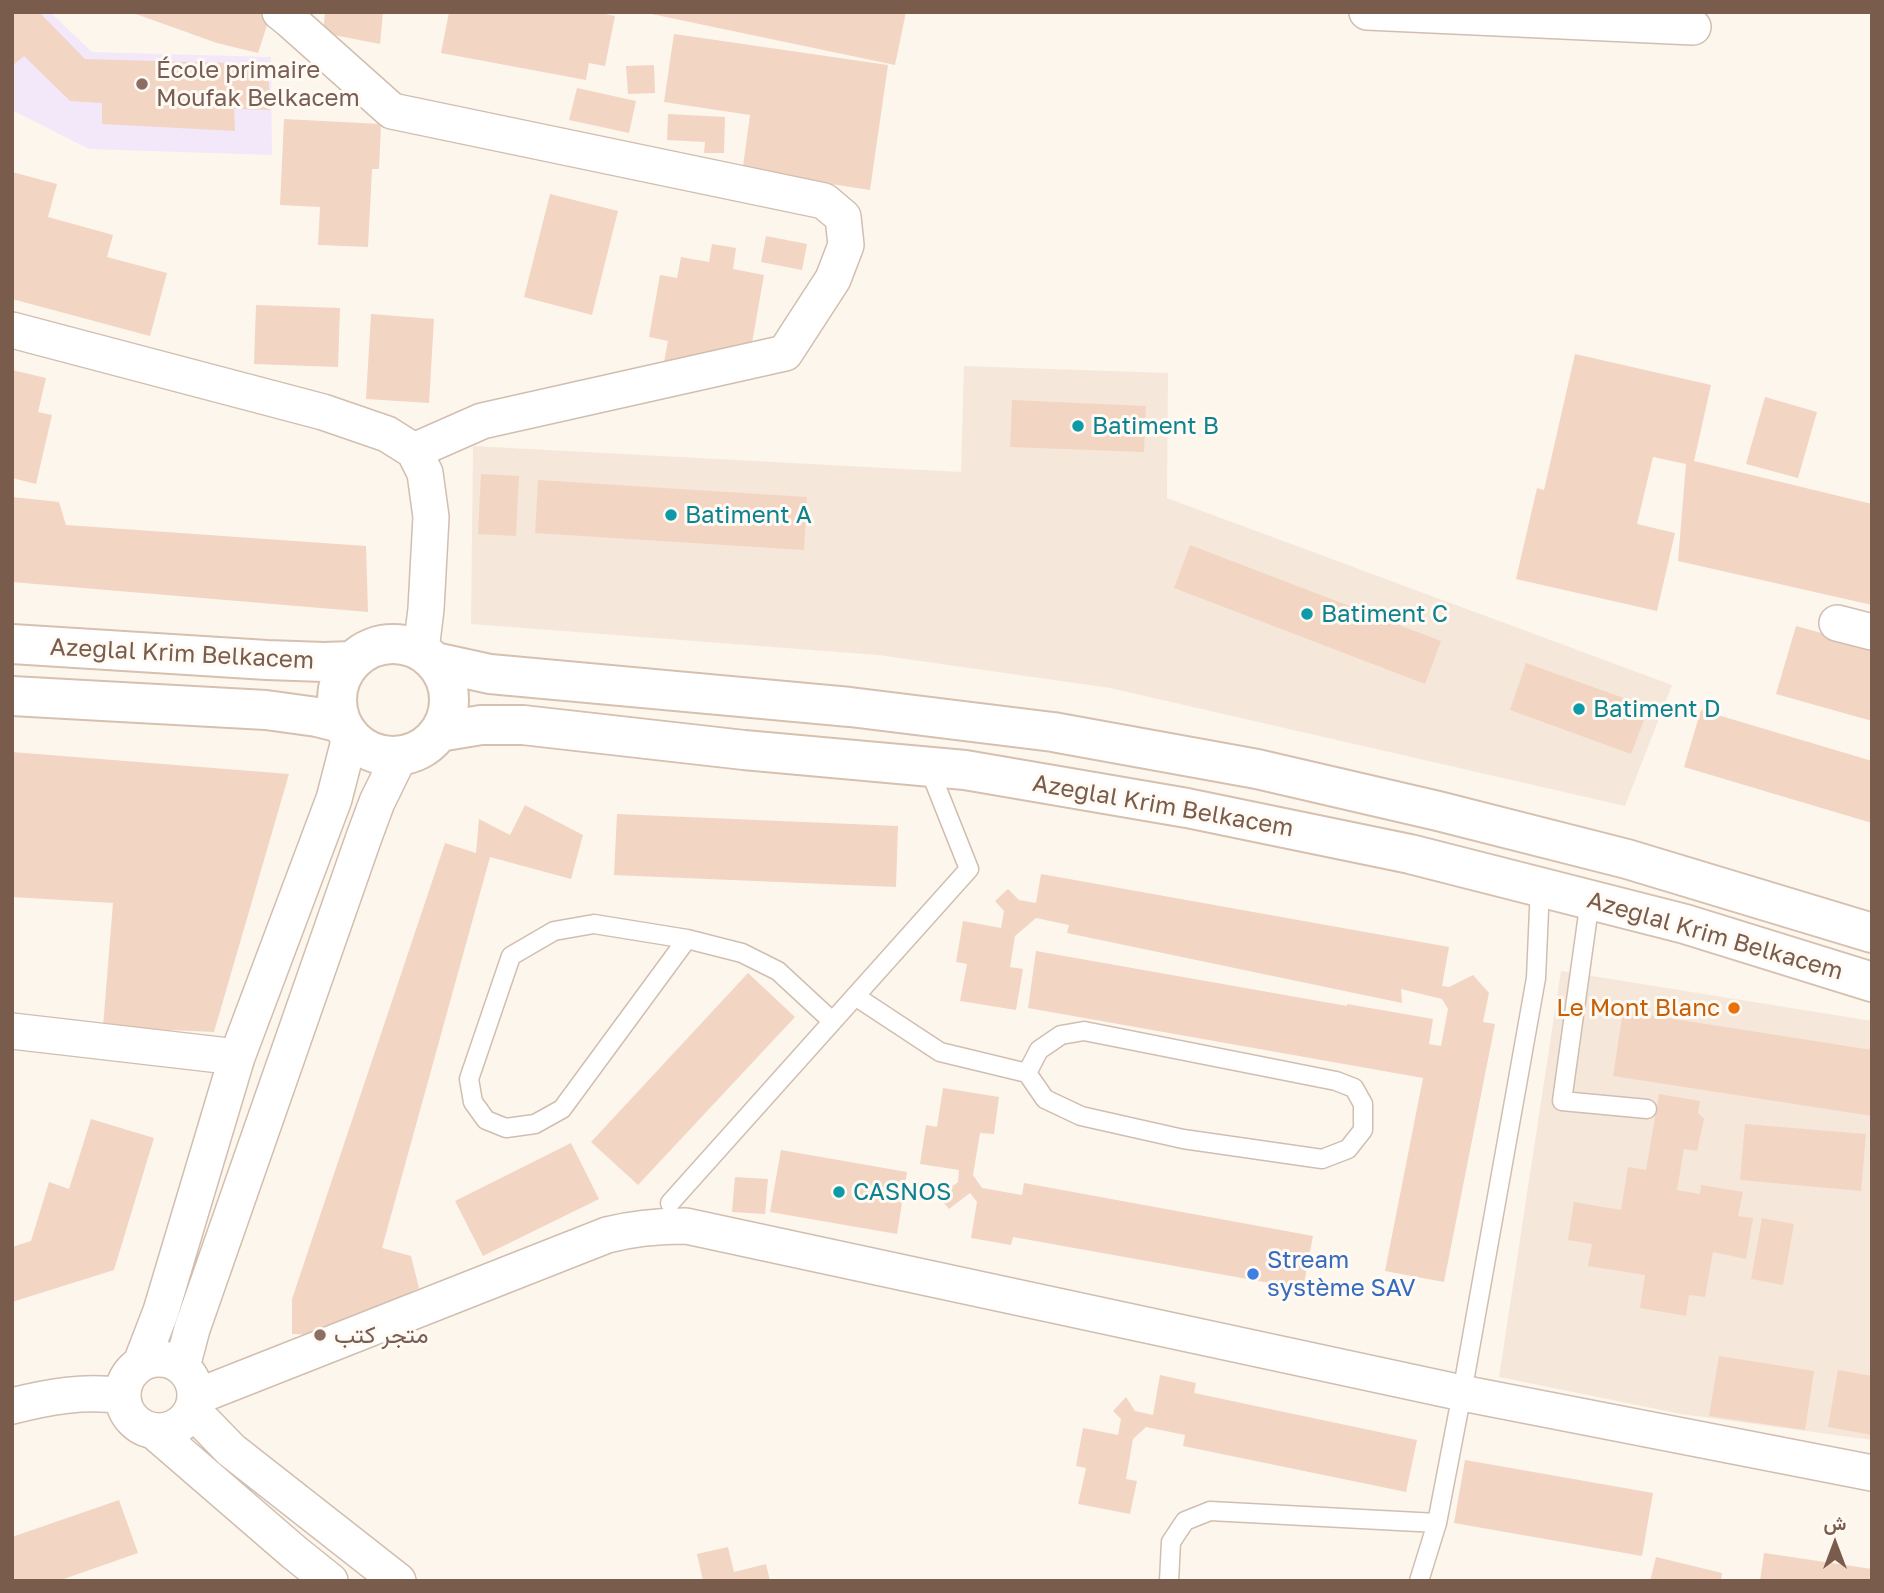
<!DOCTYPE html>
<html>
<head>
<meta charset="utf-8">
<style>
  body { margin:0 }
  #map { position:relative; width:1884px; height:1593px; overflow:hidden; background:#fdf6ec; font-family:"Golos Text",Vazirmatn,sans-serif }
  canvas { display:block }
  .frame { position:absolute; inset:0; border:14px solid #7a5c4d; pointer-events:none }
  .north { position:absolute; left:1800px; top:1509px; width:70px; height:70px; -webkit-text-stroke:5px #fffaf3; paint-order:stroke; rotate:0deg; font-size:19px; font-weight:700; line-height:28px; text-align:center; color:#7a5c4d }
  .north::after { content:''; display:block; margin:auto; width:24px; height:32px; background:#7a5c4d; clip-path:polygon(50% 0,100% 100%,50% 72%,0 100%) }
</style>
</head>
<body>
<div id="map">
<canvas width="1884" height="1593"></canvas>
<div class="frame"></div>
<div class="north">ش</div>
</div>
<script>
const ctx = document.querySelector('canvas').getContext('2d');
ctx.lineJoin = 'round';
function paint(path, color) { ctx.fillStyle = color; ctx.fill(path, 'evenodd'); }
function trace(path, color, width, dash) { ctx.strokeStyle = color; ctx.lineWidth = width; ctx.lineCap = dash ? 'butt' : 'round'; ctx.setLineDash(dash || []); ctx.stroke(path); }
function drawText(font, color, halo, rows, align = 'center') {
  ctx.font = font + ' "Golos Text",Vazirmatn,sans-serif'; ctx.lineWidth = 6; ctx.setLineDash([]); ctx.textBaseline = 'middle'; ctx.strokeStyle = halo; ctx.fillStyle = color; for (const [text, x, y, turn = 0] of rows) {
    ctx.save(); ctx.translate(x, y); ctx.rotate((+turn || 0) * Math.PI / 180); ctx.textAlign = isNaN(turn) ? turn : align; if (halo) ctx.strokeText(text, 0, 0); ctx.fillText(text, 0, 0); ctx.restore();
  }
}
const residential = new Path2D(`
  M 964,366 L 1168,373 L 1167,498 L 1672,685 L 1625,806 L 1110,688 L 878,655 L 471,624 L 473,446 L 961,472 Z
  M 1561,971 L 1872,1021 L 1872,1440 L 1681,1414 L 1499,1377 Z`);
const education = new Path2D(`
  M 12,12 L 50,12 L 92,52 L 271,57 L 272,155 L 89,149 L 12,110 Z`);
const building = new Path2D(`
  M 12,12 L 39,12 L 85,59 L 268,64 L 270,110 L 234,109 L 235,131 L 102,124 L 102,103 L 70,101 L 24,56 L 12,66 Z
  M 263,12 L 270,16 L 258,53 L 217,43 L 133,13 Z
  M 325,12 L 383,12 L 380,44 L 323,33 Z
  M 449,12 L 596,12 L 615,16 L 605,66 L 589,63 L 586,80 L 441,53 Z
  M 642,12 L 906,12 L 895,65 Z
  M 674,34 L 888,65 L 870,190 L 831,184 L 829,194 L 741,181 L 750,115 L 664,102 Z
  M 654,65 L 655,93 L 628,94 L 626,66 Z
  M 577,88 L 636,101 L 629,133 L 569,120 Z
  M 668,114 L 725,117 L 724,153 L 704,153 L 705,142 L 667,140 Z
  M 284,119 L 381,124 L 379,169 L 372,169 L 368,247 L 318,245 L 320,207 L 280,205 Z
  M 12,172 L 57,184 L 48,217 L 113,235 L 107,257 L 167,273 L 150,336 L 12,299 Z
  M 550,194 L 618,211 L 592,315 L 524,297 Z
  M 766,236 L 807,244 L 802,270 L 761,262 Z
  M 712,244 L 736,248 L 733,269 L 764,275 L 749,360 L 707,353 L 704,369 L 664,362 L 668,341 L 649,337 L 660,275 L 677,278 L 681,257 L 709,262 Z
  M 256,305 L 340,308 L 338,367 L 254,364 Z
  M 371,314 L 434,319 L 429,403 L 366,399 Z
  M 1575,354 L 1711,385 L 1694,461 L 1872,504 L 1872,605 L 1678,561 L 1686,464 L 1653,457 L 1637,524 L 1675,533 L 1657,611 L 1516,579 L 1537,488 L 1544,490 Z
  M 12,370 L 46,378 L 38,412 L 52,415 L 36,484 L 12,478 Z
  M 1765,397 L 1817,412 L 1798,478 L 1746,464 Z
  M 1012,400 L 1146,406 L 1144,452 L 1010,447 Z
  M 481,474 L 519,476 L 516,536 L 478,534 Z
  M 538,480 L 807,497 L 804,550 L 535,533 Z
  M 12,497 L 59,502 L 66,525 L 366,546 L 368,612 L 12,582 Z
  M 1190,545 L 1441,641 L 1425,684 L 1174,588 Z
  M 1796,626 L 1872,647 L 1872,721 L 1776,694 Z
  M 1526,663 L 1649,707 L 1631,754 L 1510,710 Z
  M 1701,710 L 1872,761 L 1872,823 L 1684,767 Z
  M 12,752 L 289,774 L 214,1032 L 103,1027 L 113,903 L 12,897 Z
  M 525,805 L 583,835 L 571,879 L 490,857 L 382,1248 L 411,1256 L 419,1288 L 326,1335 L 292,1334 L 292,1299 L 445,843 L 476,853 L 479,819 L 510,835 Z
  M 617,814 L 898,826 L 896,887 L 614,875 Z
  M 1041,874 L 1449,947 L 1442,986 L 1449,987 L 1473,975 L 1489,993 L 1483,1022 L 1495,1024 L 1444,1282 L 1385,1271 L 1423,1078 L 1028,1008 L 1036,951 L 1347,1006 L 1347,1004 L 1433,1019 L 1429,1044 L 1441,1046 L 1448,1009 L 1442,999 L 1401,989 L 1402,1003 L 1067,933 L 1069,925 L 1036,918 L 1015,936 L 1010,967 L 1023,969 L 1016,1010 L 960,1001 L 967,964 L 956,962 L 963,921 L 1001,928 L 1004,911 L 995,901 L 1008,889 L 1019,900 L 1036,903 Z
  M 748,973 L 795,1017 L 638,1185 L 591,1142 Z
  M 1623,1011 L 1872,1050 L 1872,1116 L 1613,1076 Z
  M 943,1088 L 999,1097 L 994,1134 L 980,1133 L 973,1175 L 982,1188 L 1022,1195 L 1024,1183 L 1313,1236 L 1303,1289 L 1013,1237 L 1011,1245 L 971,1238 L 977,1202 L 970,1193 L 949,1209 L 939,1197 L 958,1182 L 959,1170 L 920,1164 L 926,1125 L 937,1127 Z
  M 1659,1094 L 1700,1101 L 1698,1113 L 1704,1119 L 1697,1151 L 1684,1149 L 1677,1190 L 1700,1194 L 1701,1185 L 1743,1192 L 1738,1216 L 1753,1218 L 1746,1259 L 1713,1252 L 1705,1297 L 1689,1295 L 1686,1316 L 1640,1308 L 1645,1275 L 1588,1266 L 1592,1244 L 1568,1240 L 1574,1202 L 1621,1210 L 1628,1167 L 1646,1170 Z
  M 91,1119 L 154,1138 L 114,1270 L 12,1302 L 12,1247 L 31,1241 L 49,1182 L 69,1189 Z
  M 1745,1124 L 1866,1134 L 1861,1191 L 1740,1180 Z
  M 571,1143 L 599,1199 L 483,1256 L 455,1201 Z
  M 781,1150 L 907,1172 L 897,1234 L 770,1212 Z
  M 735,1177 L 768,1179 L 765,1214 L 732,1212 Z
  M 1762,1218 L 1794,1224 L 1783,1285 L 1751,1279 Z
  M 1719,1356 L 1814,1371 L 1805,1430 L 1709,1416 Z
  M 1838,1370 L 1872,1376 L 1872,1435 L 1828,1427 Z
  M 1160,1375 L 1196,1383 L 1194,1393 L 1417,1440 L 1406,1492 L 1183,1446 L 1185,1435 L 1146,1427 L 1133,1439 L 1126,1479 L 1137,1481 L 1130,1514 L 1078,1504 L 1086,1468 L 1076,1466 L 1083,1428 L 1118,1435 L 1121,1419 L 1113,1411 L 1126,1397 L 1135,1411 L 1153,1415 Z
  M 1465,1460 L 1653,1493 L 1642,1556 L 1454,1523 Z
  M 119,1500 L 138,1553 L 58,1581 L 12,1581 L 12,1537 Z
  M 728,1547 L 734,1572 L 766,1564 L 770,1581 L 703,1581 L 697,1554 Z
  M 1764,1553 L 1872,1569 L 1872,1581 L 1760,1581 Z
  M 1656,1557 L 1722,1573 L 1721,1581 L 1650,1581 Z`);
const lane = new Path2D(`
  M 1590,900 L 1562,1101 L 1647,1109
  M 687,939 L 562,1109 L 535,1124 L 506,1128 L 486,1120 L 473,1102 L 469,1079 L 511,956 L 554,931 L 594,924 L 687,939 L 742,953 L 778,971 L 832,1021
  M 855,996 L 940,1052 L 1027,1073 L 1045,1099 L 1081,1116 L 1183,1139 L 1322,1159 L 1348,1149 L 1363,1130 L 1363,1104 L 1354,1088 L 1336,1081 L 1084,1031 L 1061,1035 L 1039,1050 L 1027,1073
  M 670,1203 L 969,869 L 928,766
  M 1169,1581 L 1171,1542 L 1185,1521 L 1210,1511 L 1437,1523
  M 1419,1581 L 1437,1523 L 1462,1393 L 1536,978 L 1540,887`);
const street = new Path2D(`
  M 280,12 L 290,20 L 392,111 L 824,201 L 843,217 L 846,245 L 833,279 L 785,353 L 482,421 L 414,451
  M 1367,12 L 1693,27
  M 12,330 L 323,412 L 387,434 L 414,451 L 425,473 L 431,517 L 426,609 L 421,650
  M 1837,623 L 1872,632
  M 12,1031 L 237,1057
  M123 1395a36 36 0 1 1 72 0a36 36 0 1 1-72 0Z
  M 141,1363 L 161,1311 L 237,1057 L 334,799 L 350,737
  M 182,1367 L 192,1329 L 364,837 L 377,802 L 400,755
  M 196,1397 L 607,1235 C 634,1228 658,1226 686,1226 L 1462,1393 L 1872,1473
  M 12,1406 C 48,1397 85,1390 122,1396
  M 193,1409 L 199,1417 L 231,1450 L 398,1581
  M 155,1432 L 295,1553 L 330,1581`);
const secondary = new Path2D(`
  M337 700a56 56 0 1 1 112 0a56 56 0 1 1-112 0Z
  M 12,644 L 267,660 L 324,662 L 352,661
  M 435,662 L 490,674 L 850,707 L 1053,732 L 1257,769 L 1438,811 L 1627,859 L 1872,933
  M 12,696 L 266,710 L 317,717 L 341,723
  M 439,732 L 481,725 L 523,725 L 744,750 L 965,770 L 1187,808 L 1410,854 L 1685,924 L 1872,982`);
const markers = [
  [142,84,7,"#8d6e63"],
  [1078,426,7,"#0f9aa8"],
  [671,515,7,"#0f9aa8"],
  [1307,614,7,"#0f9aa8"],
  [1579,709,7,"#0f9aa8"],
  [1734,1008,7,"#e8710a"],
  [839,1192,7,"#0f9aa8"],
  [1253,1274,7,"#3f7fe0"],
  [320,1335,7,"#8d6e63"]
];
const educationNames = [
  ["École primaire",156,70],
  ["Moufak Belkacem",156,98],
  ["متجر كتب",334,1335]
];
const cultureNames = [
  ["Batiment B",1092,426],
  ["Batiment A",685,515],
  ["Batiment C",1321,614],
  ["Batiment D",1593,709],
  ["CASNOS",853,1192]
];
const streetNames = [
  ["Azeglal Krim Belkacem",182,654,3],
  ["Azeglal Krim Belkacem",1163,806,10],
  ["Azeglal Krim Belkacem",1715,936,16]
];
const foodNames = [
  ["Le Mont Blanc",1720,1008]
];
const shopNames = [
  ["Stream",1267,1260],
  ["système SAV",1267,1288]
];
paint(residential, '#f5e8da');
paint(education, '#f3e8fa');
paint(building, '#f3d5c3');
trace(lane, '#d1beb0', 21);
trace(street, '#d1beb0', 38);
trace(secondary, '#d6c0b0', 42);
trace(lane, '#fff', 18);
trace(street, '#fff', 35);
trace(secondary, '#fff', 38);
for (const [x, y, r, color] of markers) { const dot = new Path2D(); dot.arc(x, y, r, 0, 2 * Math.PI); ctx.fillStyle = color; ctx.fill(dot); trace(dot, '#fffaf3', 2.5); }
drawText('24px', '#785e54', '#fffaf3', educationNames, 'left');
drawText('24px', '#0d838f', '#fffaf3', cultureNames, 'left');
drawText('24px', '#7a5c4d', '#fffaf3', streetNames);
drawText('24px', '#c56008', '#fffaf3', foodNames, 'right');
drawText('24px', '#366cbe', '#fffaf3', shopNames, 'left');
</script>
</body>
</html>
